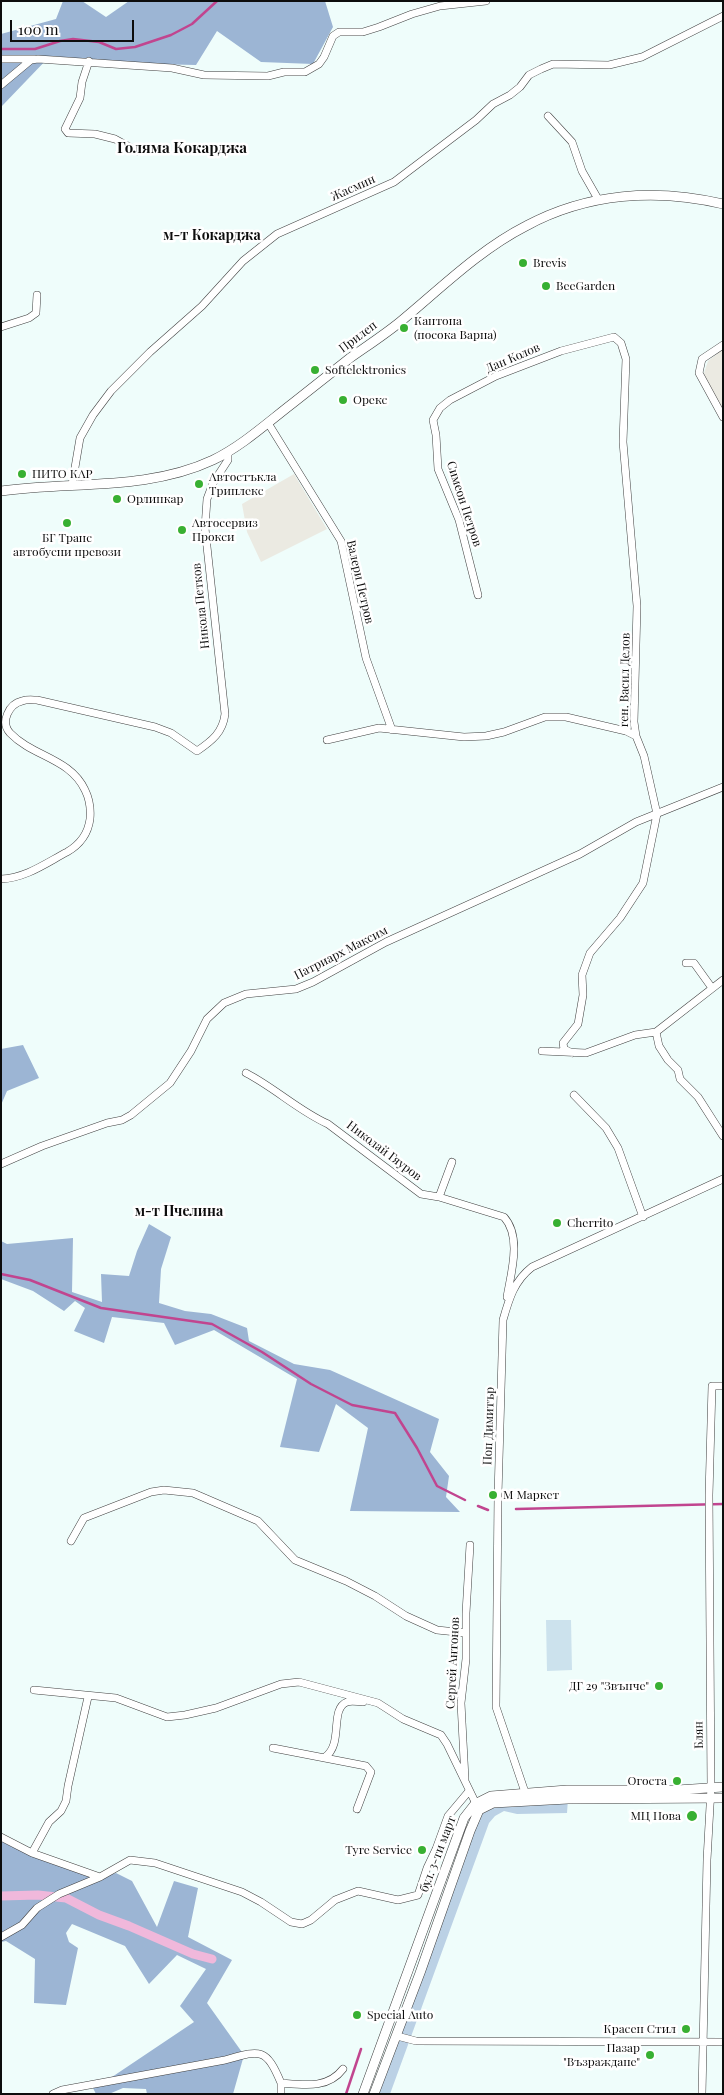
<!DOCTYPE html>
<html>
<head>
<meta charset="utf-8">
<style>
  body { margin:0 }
  #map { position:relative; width:724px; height:2095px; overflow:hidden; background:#effdfb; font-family:"Playfair Display",serif }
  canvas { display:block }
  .frame { position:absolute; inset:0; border:2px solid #0d0d0d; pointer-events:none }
  .scale { position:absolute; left:10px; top:20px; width:124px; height:22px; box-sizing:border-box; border:2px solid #0d0d0d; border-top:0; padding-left:6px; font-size:15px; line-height:18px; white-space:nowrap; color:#0d0d0d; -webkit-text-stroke:4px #fff; paint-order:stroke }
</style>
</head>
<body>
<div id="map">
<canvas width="724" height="2095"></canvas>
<div class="frame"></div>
<div class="scale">100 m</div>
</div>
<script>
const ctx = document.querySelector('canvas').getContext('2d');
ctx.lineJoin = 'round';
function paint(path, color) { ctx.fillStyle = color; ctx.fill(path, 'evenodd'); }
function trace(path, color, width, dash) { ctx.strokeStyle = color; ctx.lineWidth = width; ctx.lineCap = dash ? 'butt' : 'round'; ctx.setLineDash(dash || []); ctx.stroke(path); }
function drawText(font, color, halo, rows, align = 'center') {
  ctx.font = font + ' "Playfair Display",serif'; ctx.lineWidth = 5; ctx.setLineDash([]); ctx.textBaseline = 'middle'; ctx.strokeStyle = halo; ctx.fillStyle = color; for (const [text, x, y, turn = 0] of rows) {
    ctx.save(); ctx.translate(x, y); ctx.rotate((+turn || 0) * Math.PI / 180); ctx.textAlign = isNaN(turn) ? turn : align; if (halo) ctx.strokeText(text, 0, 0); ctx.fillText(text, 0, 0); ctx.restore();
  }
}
const industrial = new Path2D(`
  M 723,349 L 723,410 L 706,382 L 704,373 L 708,361 Z
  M 294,474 L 327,529 L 261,562 L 247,532 L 242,504 Z`);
const green = new Path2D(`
  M 568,1799 L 567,1813 L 517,1814 L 504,1811 L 495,1816 L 489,1823 L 390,2094 L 374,2094 L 470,1831 L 486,1806 Z`);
const forest = new Path2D(`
  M 63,1 L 82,1 L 106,17 L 129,1 L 325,1 L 333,27 L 313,64 L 261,62 L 217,31 L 196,65 L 150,64 L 50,56 L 2,106 L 1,34 L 56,19 Z
  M 23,1045 L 39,1078 L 7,1091 L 1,1105 L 1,1049 Z
  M 149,1224 L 171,1237 L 161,1269 L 159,1303 L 185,1311 L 211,1314 L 247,1328 L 249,1341 L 294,1364 L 330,1370 L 439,1419 L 430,1452 L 449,1476 L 446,1497 L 460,1512 L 350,1511 L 368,1428 L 336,1404 L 319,1452 L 280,1447 L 297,1379 L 214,1330 L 175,1345 L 164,1323 L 112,1317 L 104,1343 L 74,1331 L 85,1308 L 75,1301 L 64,1311 L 33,1291 L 1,1279 L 1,1241 L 7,1244 L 73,1238 L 72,1292 L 102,1302 L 101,1274 L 129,1276 L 137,1251 Z
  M 1,1838 L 96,1879 L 116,1873 L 132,1881 L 157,1927 L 174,1881 L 198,1888 L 188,1937 L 232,1960 L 207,2003 L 244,2055 L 233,2094 L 147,2094 L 146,2089 L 123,2088 L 109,2094 L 96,2094 L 90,2082 L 112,2077 L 194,2022 L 180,2006 L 206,1969 L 177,1955 L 149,1984 L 125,1946 L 72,1924 L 66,1933 L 69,1942 L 78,1948 L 66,2005 L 34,2003 L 35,1959 L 6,1941 L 1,1942 Z`);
const pitch = new Path2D(`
  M 546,1620 L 571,1620 L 572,1670 L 547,1671 Z`);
const stream = new Path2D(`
  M 1,49 L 35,49 L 60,41 L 73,39 L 99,42 L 116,49 L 135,47 L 171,35 L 192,24 L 217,1
  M 1,1274 L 30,1280 L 101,1308 L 212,1324 L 262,1352 L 311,1384 L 352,1405 L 395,1413 L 417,1448 L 437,1486 L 465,1500
  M 478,1506 L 488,1510
  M 516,1509 L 723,1504
  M 346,2094 L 361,2049`);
const canal = new Path2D(`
  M 1,1896 L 38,1895 L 66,1898 L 99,1915 L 129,1926 L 193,1954 L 212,1959`);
const minor = new Path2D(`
  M 1,59 L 35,59
  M 89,61 L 82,82 L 80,98 L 65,129 L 68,133 L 95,134 L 115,139 L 137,151
  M 1,85 L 31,60 L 38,59 L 172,68 L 204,75 L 268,76 L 284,72 L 305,72 L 319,64 L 324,57 L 333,36 L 339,32 L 363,32 L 379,27 L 412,14 L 440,6 L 486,1
  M 548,116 L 572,142 L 582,171 L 598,199
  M 1,327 L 29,318 L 36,313 L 37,295
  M 723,345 L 702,359 L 699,373 L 723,417
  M 268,423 L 341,541 L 366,658 L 392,730
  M 72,485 L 80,438 L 93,415 L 111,391 L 150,352 L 202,306 L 243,261 L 277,234 L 394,182 L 476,120 L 493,104 L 510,95 L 520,87 L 529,75 L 541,69 L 553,64 L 609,65 L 642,57 L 723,16
  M 478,595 L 459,520 L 438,469 L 436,435 L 433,420 L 440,408 L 450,400 L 496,376 L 561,351 L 614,337 L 621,343 L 626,359 L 623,442 L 637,606 L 634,722 L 636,736 L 644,756 L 657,814 L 643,883 L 620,918 L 590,953 L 582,975 L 583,995 L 578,1024 L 563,1043 L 564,1049 L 572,1053
  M 327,740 L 379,728 L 464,737 L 486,736 L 504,732 L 545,717 L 566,717 L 626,731 L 636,736
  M 1,879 C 26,878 46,863 67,852 C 81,844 88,834 90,819 C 91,808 90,800 85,790 C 70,758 33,757 10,733 C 0,722 9,704 22,701 C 27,699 33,700 37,700 L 155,727 L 171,733 L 197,751 C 212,741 223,732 225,714 L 205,528 L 207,499 L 213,483 L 228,460 L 228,452
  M 686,963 L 694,963 L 712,988
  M 656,1032 L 659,1046 L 668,1060 L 678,1070 L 680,1079 L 698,1097 L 723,1136
  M 542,1051 L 586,1053 L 635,1035 L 656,1032 L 723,980
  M 246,1073 C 275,1088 299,1111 328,1124 L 421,1194 L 439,1197 L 504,1217 C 522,1237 511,1273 507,1297
  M 574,1095 L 606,1128 L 618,1148 L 643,1217
  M 1,1164 L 42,1146 L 107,1123 L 122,1120 L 131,1115 L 170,1083 L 191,1051 L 207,1019 L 224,1003 L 246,994 L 296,989 L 313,982 L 386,942 L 580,854 L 636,822 L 723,787
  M 439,1197 L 452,1162
  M 71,1541 L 84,1518 L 151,1492 L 164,1490 L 193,1493 L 258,1521 L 295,1560 L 346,1581 L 375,1596 L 406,1616 L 437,1630 L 466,1633
  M 34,1690 L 116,1698 L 167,1717 L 185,1715 L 216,1708 L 281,1684 L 299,1682 L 378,1703 L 403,1719 L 441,1735 L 447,1744 L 478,1808
  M 273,1748 L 366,1766 L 371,1772 L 357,1809
  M 325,1757 C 344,1744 329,1709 347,1702 C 352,1700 358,1702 363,1702
  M 465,1779 L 461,1703 L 466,1659 L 466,1613 L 470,1545
  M 527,1798 L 496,1707 L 498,1495 L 503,1320 C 509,1299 514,1281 532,1267 L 723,1179
  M 1,1837 L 32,1853 L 100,1877
  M 32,1853 L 49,1822 L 61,1811 L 66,1801 L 68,1786 L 88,1697
  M 1,1937 L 22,1925 L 37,1908 L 59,1894 L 100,1877 L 130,1860 L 155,1863 L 242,1892 L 261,1902 L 291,1922 L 302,1924 L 311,1920 L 335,1900 L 358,1891 L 398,1900 L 418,1895 L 427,1868 L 436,1849 L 448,1816 L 469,1791
  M 397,2036 L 416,2041 L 723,2042
  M 281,2083 L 281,2094
  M 53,2094 L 62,2090 L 225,2060 C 260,2050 266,2047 281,2083 C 304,2085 328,2089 343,2069
  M 702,2094 L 707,1860 L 711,1788 L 709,1495 L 712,1386 L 723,1386`);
const tertiary = new Path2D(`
  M 1,491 C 72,481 147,491 213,460 C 242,446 267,423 293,403 C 312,388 331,373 350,358 C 367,346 384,335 400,322 C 440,289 479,250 526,226 C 587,193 656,188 723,204
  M 363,2094 L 464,1818 L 475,1804 L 491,1796 L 567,1790 L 677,1790 L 723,1787
  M 374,2094 L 420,1973 L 470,1831 L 479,1810 L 493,1803 L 568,1799 L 723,1798`);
const markers = [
  [523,263,5,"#38b032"],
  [546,286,5,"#38b032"],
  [404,328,5,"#38b032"],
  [315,370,5,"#38b032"],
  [343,400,5,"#38b032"],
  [22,474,5,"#38b032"],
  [199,484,5,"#38b032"],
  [117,499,5,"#38b032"],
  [67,523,5,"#38b032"],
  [182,530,5,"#38b032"],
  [557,1223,5,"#38b032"],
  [493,1495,5,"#38b032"],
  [659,1686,5,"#38b032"],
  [677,1781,5,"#38b032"],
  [692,1816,6,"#38b032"],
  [422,1850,5,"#38b032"],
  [357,2015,5,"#38b032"],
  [686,2029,5,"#38b032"],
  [650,2055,5,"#38b032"]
];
const streetNames = [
  ["Жасмин",353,188,-24],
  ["Прилеп",358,337,-37],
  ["Дан Колов",513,358,-23],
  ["Симеон Петров",464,504,72],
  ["Валери Петров",360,582,77],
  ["Никола Петков",201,606,-96],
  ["ген. Васил Делов",625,680,-89],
  ["Патриарх Максим",341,953,-27],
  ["Николай Гяуров",384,1151,37],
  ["Поп Димитър",489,1426,-88],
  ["Сергей Антонов",453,1663,-87],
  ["Блян",699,1735,-91],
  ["бул. 3-ти март",438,1854,-69]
];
const poiNames = [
  ["Brevis",533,263],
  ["BeeGarden",556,286],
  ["Кантона",414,321],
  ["(посока Варна)",414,335],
  ["Softelektronics",325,370],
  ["Орекс",353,400],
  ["ПИТО КАР",32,474],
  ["Автостъкла",209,477],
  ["Триплекс",209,491],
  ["Орлинкар",127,499],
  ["Автосервиз",192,523],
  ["Прокси",192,537],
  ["БГ Транс",67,538,"center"],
  ["автобусни превози",67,552,"center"],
  ["Cherrito",567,1223],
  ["М Маркет",503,1495],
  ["ДГ 29 \"Звънче\"",649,1686,"right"],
  ["Огоста",667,1781,"right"],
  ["МЦ Нова",681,1816,"right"],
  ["Tyre Service",412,1850,"right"],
  ["Special Auto",367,2015],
  ["Красен Стил",676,2029,"right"],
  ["Пазар",640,2048,"right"],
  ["\"Възраждане\"",640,2062,"right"]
];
const neighbourhoodNames = [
  ["м-т Кокарджа",212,236],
  ["м-т Пчелина",179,1212]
];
const quarterNames = [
  ["Голяма Кокарджа",182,148]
];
paint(industrial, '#ebeae2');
paint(green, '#bbd1e5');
paint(forest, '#9cb5d4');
paint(pitch, '#cce2ed');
trace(stream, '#c1458f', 2.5);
trace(canal, '#f0b8db', 9);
trace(minor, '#404040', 8);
trace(tertiary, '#404040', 10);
trace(minor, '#fff', 7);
trace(tertiary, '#fff', 9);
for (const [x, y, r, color] of markers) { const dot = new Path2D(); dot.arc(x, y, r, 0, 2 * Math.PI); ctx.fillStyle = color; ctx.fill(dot); trace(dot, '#fff', 2); }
drawText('12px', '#0d0d0d', '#fff', streetNames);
drawText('12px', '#0d0d0d', '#fff', poiNames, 'left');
drawText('bold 14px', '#0d0d0d', '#fff', neighbourhoodNames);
drawText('bold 15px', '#0d0d0d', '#fff', quarterNames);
</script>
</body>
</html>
